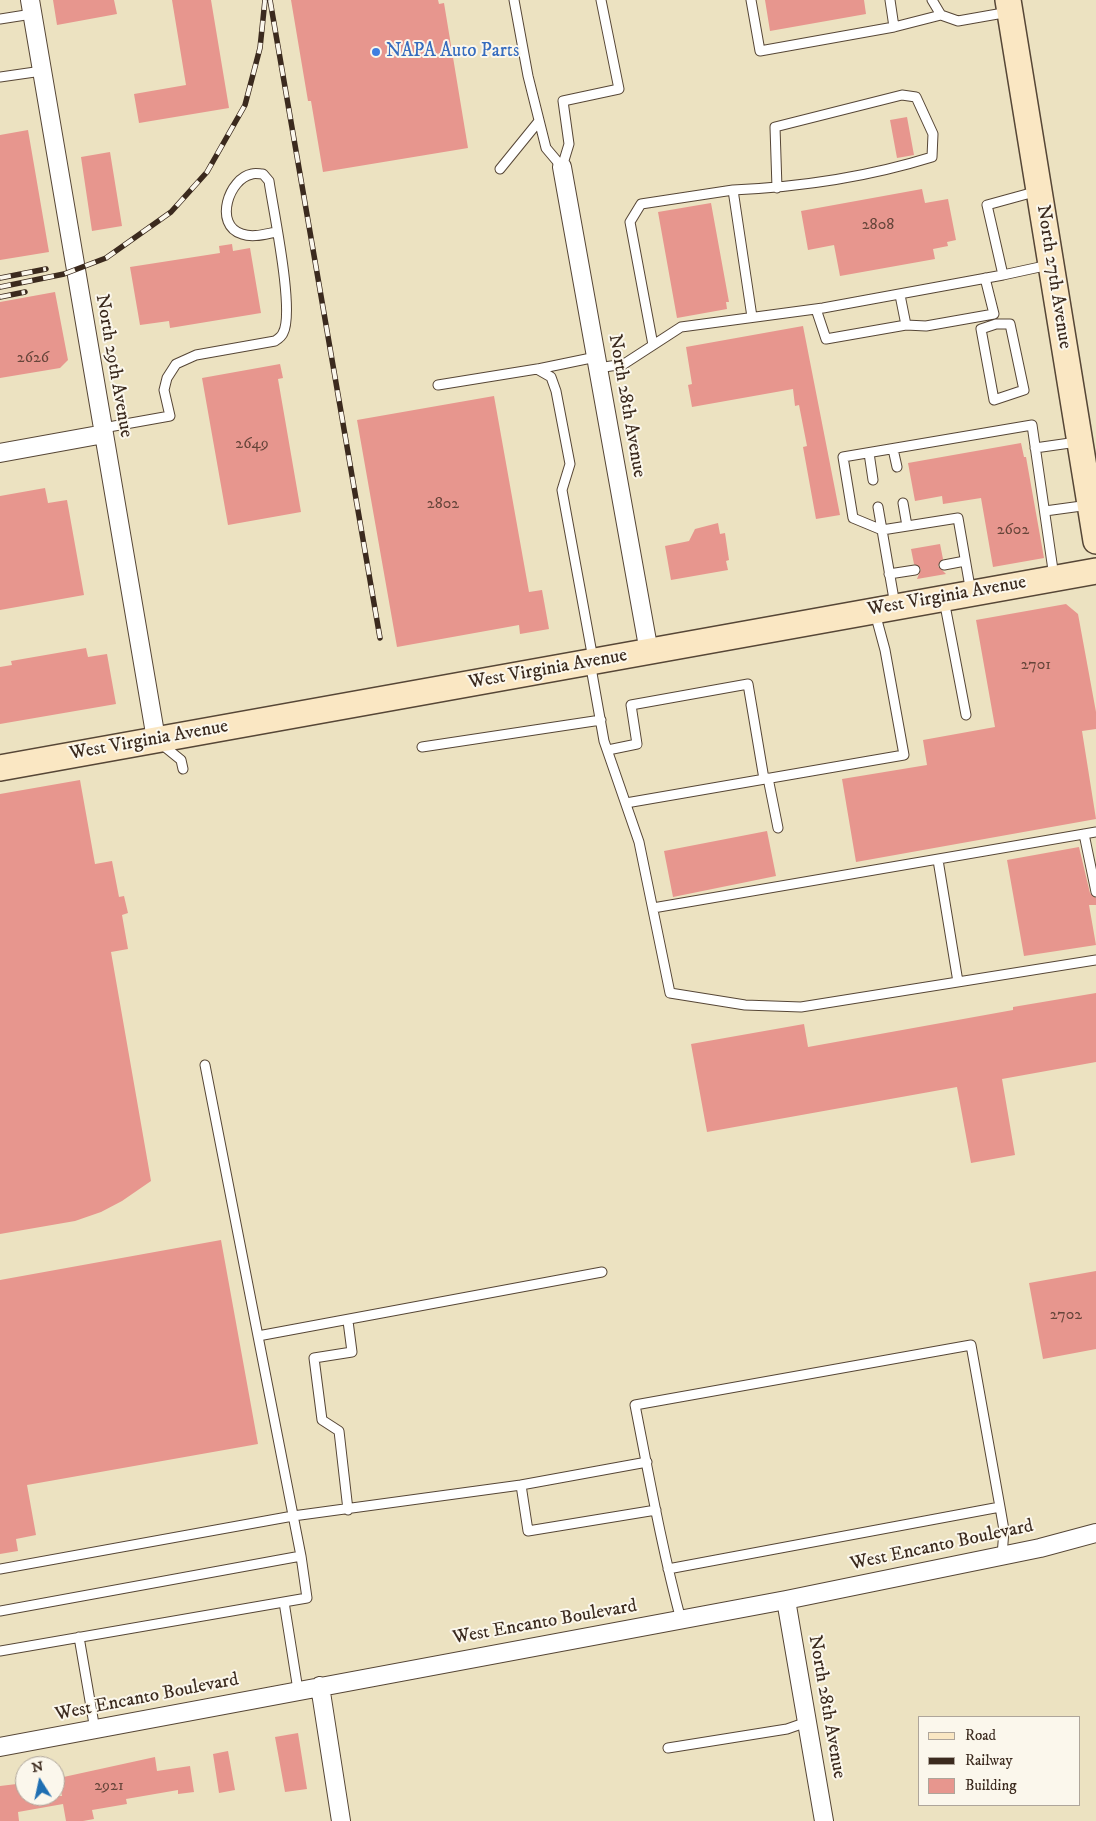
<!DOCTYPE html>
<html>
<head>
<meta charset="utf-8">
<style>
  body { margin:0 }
  #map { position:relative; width:1096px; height:1821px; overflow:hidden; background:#ece2c1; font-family:"IM FELL DW Pica",serif }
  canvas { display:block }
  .legend { position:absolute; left:918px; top:1716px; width:162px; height:90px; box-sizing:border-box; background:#fbf7ec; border:1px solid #aea59a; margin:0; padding:6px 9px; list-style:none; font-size:15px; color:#3b2a1e }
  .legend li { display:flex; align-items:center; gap:10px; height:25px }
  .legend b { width:25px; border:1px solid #aea59a }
  .north { position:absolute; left:15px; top:1756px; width:50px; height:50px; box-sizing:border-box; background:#fbf7ec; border:1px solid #aea59a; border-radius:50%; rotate:350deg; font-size:14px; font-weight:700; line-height:20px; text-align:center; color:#3b2a1e }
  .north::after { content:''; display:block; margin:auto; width:18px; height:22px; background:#1f6fb2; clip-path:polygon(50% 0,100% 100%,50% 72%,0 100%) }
</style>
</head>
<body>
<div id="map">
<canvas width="1096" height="1821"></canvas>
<ul class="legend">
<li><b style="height:6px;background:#fae7c3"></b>Road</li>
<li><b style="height:6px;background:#3b2a1e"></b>Railway</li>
<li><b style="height:14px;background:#e7968e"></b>Building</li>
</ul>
<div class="north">N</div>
</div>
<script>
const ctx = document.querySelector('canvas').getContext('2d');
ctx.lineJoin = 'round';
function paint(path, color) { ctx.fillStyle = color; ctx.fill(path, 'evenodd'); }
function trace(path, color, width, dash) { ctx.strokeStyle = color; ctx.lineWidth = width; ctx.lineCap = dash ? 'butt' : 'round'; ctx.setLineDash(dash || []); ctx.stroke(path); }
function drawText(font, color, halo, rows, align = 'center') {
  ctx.font = font + ' "IM FELL DW Pica",serif'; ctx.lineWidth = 4; ctx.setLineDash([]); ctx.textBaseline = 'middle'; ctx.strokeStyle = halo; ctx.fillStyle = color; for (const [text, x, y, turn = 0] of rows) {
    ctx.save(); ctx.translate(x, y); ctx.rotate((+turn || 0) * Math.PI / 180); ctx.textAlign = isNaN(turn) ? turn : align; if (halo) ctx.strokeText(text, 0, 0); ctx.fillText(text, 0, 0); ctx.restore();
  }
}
const building = new Path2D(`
  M 53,0 L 114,0 L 117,14 L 57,25 Z
  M 172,0 L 211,0 L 229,108 L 139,123 L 134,94 L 186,85 Z
  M 291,0 L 438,0 L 439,4 L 444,3 L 468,148 L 323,172 L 311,101 L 308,101 Z
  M 765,0 L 864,0 L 866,14 L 770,31 Z
  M 907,117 L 914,155 L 897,158 L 890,120 Z
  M 28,130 L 49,252 L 0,260 L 0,135 Z
  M 110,152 L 122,226 L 92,231 L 81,157 Z
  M 922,189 L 925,203 L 948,199 L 956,240 L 947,242 L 948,246 L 933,249 L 935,259 L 840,276 L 834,245 L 808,250 L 801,211 Z
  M 711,203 L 729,302 L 726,302 L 727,309 L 677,318 L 658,212 Z
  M 232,244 L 233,251 L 250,248 L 261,313 L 170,328 L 169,321 L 140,325 L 130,267 L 220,253 L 219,246 Z
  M 55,292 L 68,360 L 60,368 L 0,378 L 0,302 Z
  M 803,326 L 840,515 L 816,519 L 803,447 L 807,446 L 799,405 L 795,406 L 793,389 L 692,407 L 688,385 L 692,384 L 686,347 Z
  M 280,364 L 283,378 L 278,379 L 301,512 L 228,525 L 202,378 Z
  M 494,396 L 529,592 L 542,590 L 549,629 L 520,634 L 519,625 L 397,647 L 357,420 Z
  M 1021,443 L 1024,457 L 1026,457 L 1044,558 L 993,567 L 981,498 L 943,504 L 942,496 L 915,501 L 908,463 Z
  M 45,488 L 48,503 L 67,500 L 84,595 L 0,610 L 0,496 Z
  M 718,523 L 720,534 L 725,533 L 729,560 L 726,561 L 728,570 L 671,580 L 665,546 L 689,541 L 695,529 Z
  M 940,544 L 943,559 L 938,566 L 946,574 L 917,579 L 921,569 L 914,564 L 911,549 Z
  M 1066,604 L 1078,614 L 1096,712 L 1096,729 L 1082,731 L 1096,819 L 856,862 L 842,779 L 927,765 L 923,740 L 995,727 L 976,620 Z
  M 86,648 L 88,657 L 107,654 L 116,704 L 0,724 L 0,667 L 12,665 L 11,661 Z
  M 80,780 L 95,864 L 112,861 L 119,897 L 124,896 L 128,913 L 122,915 L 128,949 L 111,952 L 151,1181 L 122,1201 L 101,1212 L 75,1221 L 0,1234 L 0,794 Z
  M 767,831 L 776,876 L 673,897 L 664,851 Z
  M 1079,847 L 1090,893 L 1096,898 L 1096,905 L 1089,905 L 1096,945 L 1024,956 L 1007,860 Z
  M 1096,993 L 1096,1062 L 1002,1079 L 1015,1155 L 971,1163 L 957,1087 L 707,1132 L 691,1044 L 804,1024 L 808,1047 L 1013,1010 L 1013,1007 Z
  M 221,1240 L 258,1444 L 27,1485 L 36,1535 L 16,1539 L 18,1551 L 0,1554 L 0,1280 Z
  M 1096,1271 L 1096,1349 L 1043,1359 L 1029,1283 Z
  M 298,1733 L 307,1789 L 285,1792 L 275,1737 Z
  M 228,1751 L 235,1790 L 219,1793 L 213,1754 Z
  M 155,1757 L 157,1771 L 190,1766 L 194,1792 L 178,1794 L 178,1790 L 126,1799 L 127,1804 L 92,1810 L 94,1819 L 83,1821 L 66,1821 L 63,1804 L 18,1812 L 19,1821 L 0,1821 L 0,1786 L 25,1783 L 25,1796 L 62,1796 L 59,1778 Z`);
const lane = new Path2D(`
  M 514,0 L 528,76 L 546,148 L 562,167
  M 751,0 L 760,51 L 894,27 L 941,15
  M 890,0 L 894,27
  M 932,0 L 941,15 L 958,21 L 1009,12
  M 0,19 L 32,14
  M 0,77 L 42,71
  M 562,167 L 569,144 L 563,101 L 619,89 L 601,0
  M 500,169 L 539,121
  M 733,190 C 799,187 868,177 932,157 L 933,134 L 916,97 L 902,95 L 775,127 L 777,188
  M 1003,275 L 1049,265
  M 816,309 L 826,339 L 906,325 L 900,295
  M 996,324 L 1010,324 L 1024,390 L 994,400 L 981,329 Z
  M 906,325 L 926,326 L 994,314 L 985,278
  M 653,345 L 630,222 L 641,204 L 733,190 L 752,317
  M 598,368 L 624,364 L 681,327 L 823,308 L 1003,275 L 987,205 L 1038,191
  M 538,369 L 596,357
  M 438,385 L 537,369 L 551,377 L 556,391 L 570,464 L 562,490 L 593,659
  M 103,428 L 170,416 L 164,390 L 167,378 L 176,364 L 196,355 L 275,341 C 278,339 282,336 283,333 C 295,312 273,209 269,181 L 263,174 C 260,174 255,173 252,174 C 229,178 213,225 242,234 C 253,238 265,234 276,232
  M 1035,448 L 1077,442
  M 893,449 L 897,467
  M 869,453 L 873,480
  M 903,503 L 907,526
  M 878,507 L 882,530
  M 1045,511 L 1089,505
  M 882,530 L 853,518 L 843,457 L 1032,425 L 1054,577
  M 944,565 L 965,561
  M 889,574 L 915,570
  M 944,600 L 966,715
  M 895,605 L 882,530 L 958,518 L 971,593
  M 590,662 L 604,741 L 639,842 L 670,993 L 745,1005 L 801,1007 L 1096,960
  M 160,743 L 181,760 L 183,769
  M 422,747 L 601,720
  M 608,750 L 637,744 L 631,705 L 748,684 L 764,779
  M 768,778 L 778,828
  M 626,803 L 904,755 L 885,650 L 875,613
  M 1084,834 L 1096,892
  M 938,860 L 958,982
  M 653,908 L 1096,832
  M 205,1065 L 301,1556
  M 348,1321 L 352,1352 L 314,1358 L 322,1420 L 339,1431 L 348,1510
  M 258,1336 L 602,1272
  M 521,1485 L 647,1462
  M 1000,1507 L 1004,1530 L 1002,1556
  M 0,1569 L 293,1516 L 521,1485 L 528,1531 L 656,1510
  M 668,1569 L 1000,1507 L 971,1345 L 635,1405 C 649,1476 662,1549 681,1620
  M 284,1602 L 298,1690
  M 0,1611 L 301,1556 L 307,1598 L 0,1651
  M 79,1637 L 95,1730
  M 668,1748 L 787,1729 L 807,1722`);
const street = new Path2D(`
  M 30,0 L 156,739
  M 562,167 L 649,652
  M 0,453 L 104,434
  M 786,1600 L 824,1821
  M 320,1686 L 341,1821
  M 0,1747 L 786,1600 L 1040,1548 L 1096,1533`);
const secondary = new Path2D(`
  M 1008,0 L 1096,541
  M 0,768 L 1096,571`);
const rail = new Path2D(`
  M 270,0 L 380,638
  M 0,278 L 46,269
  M 0,287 L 64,274 L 106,258 L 171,212 L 207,172 L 245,105 L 260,48 L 265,0
  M 0,297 L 25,292`);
const markers = [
  [376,52,5,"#3f7fe0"]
];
const numberNames = [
  ["2808",878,226],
  ["2626",33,359],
  ["2649",252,445],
  ["2802",443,505],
  ["2602",1013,531],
  ["2701",1036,666],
  ["2702",1066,1316],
  ["2921",109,1787]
];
const shopNames = [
  ["NAPA Auto Parts",386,52]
];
const streetNames = [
  ["North 27th Avenue",1053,277,81],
  ["North 29th Avenue",113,366,80],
  ["North 28th Avenue",626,406,80],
  ["West Virginia Avenue",947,597,-10],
  ["West Virginia Avenue",548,670,-10],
  ["West Virginia Avenue",149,741,-10],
  ["West Encanto Boulevard",942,1546,-12],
  ["West Encanto Boulevard",545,1623,-10],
  ["West Encanto Boulevard",147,1698,-11],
  ["North 28th Avenue",826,1707,80]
];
paint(building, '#e7968e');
trace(lane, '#564636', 11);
trace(street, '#564636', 20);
trace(secondary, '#564636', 28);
trace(lane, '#fff', 9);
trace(street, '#fff', 18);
trace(secondary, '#fae7c3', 25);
trace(rail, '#3b2a1e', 5.5);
trace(rail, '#fbf7ec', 4, [11]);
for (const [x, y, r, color] of markers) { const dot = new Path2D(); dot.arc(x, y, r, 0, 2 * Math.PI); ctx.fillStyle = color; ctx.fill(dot); trace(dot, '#fbf7ec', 2); }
drawText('16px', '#66453a', null, numberNames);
drawText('19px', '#366cbe', '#fbf7ec', shopNames, 'left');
drawText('19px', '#3b2a1e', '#fbf7ec', streetNames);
</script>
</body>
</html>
